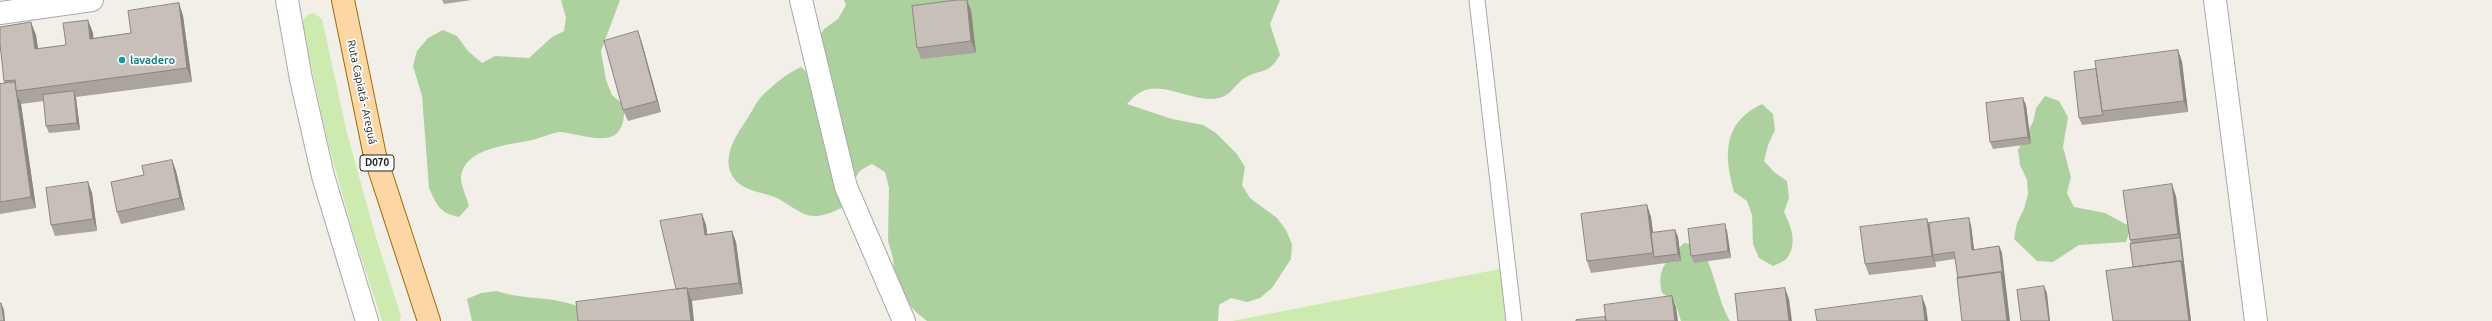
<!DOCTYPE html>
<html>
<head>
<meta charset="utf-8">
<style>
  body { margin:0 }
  canvas { display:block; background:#f2efe9 }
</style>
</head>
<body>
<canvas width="2492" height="321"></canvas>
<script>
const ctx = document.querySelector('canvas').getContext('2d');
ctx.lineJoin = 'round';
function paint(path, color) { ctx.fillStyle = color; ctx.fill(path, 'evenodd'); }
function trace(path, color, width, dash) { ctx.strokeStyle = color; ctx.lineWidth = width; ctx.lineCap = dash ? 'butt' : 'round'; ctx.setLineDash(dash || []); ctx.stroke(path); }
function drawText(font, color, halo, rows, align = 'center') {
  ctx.font = font + ' Ubuntu,sans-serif'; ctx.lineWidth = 3.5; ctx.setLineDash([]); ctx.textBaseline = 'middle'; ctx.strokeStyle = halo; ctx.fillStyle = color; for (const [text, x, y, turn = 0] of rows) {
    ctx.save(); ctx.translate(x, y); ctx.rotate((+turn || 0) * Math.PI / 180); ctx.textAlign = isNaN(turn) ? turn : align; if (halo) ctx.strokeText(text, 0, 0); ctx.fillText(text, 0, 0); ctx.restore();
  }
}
const grass = new Path2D(`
  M 314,13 L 322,19 L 347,133 L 375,234 L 401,316 L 400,321 L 382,321 L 354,236 L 327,139 L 302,23 L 307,15 Z
  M 1505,268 L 1511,321 L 1232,321 Z`);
const forest = new Path2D(`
  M 561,0 L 620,0 L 601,51 L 606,80 L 612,95 L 625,106 C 624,115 624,128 616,134 C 605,144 575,133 560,132 C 554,132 536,140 527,141 C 506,145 465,149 461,176 C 460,184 467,198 469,206 L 459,217 C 440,213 437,206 429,188 L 422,96 L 413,66 L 417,51 L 428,38 L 443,30 L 457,36 L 468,51 L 482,63 L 495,56 L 529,58 L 552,37 L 564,31 L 566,18 Z
  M 844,0 L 1280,0 L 1270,24 L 1280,55 C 1268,76 1260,68 1243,79 C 1235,85 1230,96 1219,98 C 1194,104 1163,80 1141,92 C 1136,94 1131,100 1127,104 L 1172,119 L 1203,125 L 1216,133 L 1237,154 L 1245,167 L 1242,185 L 1250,198 L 1277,218 L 1286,230 L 1292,244 L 1291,259 L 1272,288 L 1260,298 L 1247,302 L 1231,298 L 1219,305 L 1218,321 L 927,321 L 916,312 L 895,289 L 893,258 L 888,241 L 889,188 L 885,172 L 872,164 C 868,166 862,169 859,172 C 850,185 854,203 837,210 C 808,223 803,213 779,199 C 766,192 749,193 737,182 C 717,161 737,134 749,116 C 753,109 757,101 762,96 C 774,84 786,74 801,67 L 810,75 L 816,42 L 824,29 L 838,19 L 846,5 Z
  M 2045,96 L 2059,101 L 2068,117 L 2063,147 L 2071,177 L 2067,193 L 2074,207 L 2105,213 L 2131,227 L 2126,242 L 2079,245 L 2053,262 L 2037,261 L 2014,239 L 2017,223 L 2024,209 L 2028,194 L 2027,180 L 2020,165 L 2018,150 L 2033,122 L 2036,108 Z
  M 1762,104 L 1773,114 L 1775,130 L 1768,145 L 1764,161 L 1774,172 L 1787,181 L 1789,198 L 1784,212 C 1791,226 1798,244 1787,258 C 1784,262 1777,264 1773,266 L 1759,258 L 1753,244 L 1752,215 L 1747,201 L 1734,192 C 1724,156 1722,123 1762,104 Z
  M 1684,243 L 1699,245 C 1715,268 1716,297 1730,321 L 1681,321 L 1675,302 L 1662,293 C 1656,267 1668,260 1684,243 Z
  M 497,291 C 525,301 557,295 583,309 L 587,321 L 472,321 L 467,299 L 481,293 Z`);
const service = new Path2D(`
  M 1477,0 L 1514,321`);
const minor = new Path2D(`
  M 287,0 L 301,79 L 323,176 L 367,321
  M 801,0 L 846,187 L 904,321
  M 2215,0 L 2256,321
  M 0,13 L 92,0`);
const primary = new Path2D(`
  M 343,0 L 375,156 L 429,321`);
const wall = new Path2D(`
  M 442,0 L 472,0 L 444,4 Z
  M 179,3 L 183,16 L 192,82 L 76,97 L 80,130 L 49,133 L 46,126 L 44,101 L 21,104 L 36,208 L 0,214 L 0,84 L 4,83 L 4,81 L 36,35 L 38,49 L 66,45 L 88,20 L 93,33 L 93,38 L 131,33 Z
  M 971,10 L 976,53 L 921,59 L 917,48 Z
  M 642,43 L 661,112 L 628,121 L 623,110 Z
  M 2178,50 L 2182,62 L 2188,112 L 2082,125 L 2079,118 L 2096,69 Z
  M 2026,105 L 2031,144 L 1993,149 L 1990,142 Z
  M 172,160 L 176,171 L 185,210 L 121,224 L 117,212 L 144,175 Z
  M 88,182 L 92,193 L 97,231 L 55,236 L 51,225 Z
  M 2176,196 L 2191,321 L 2113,321 L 2133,267 L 2131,244 L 2130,240 Z
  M 1647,205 L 1651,217 L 1653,233 L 1675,230 L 1678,237 L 1681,261 L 1591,273 L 1587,261 Z
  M 702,214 L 706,225 L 707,234 L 732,231 L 736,242 L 743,294 L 692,301 L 676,289 Z
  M 1929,223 L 1971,225 L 1974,250 L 1999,246 L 2002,253 L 1958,278 L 1955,259 L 1935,262 L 1936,267 L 1869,275 L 1865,264 Z
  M 1727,231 L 1731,258 L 1694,263 L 1691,256 Z`);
const shadedWall = new Path2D(`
  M 967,0 L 971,10 L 976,53 L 971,41 Z
  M 179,3 L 183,16 L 192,82 L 187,68 Z
  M 88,20 L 93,33 L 95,52 L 90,39 Z
  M 31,22 L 36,35 L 40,62 L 35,49 Z
  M 638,31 L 642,43 L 661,112 L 657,101 Z
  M 2178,50 L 2182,62 L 2188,112 L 2184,101 Z
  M 74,91 L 76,98 L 80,130 L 77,123 Z
  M 17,94 L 21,104 L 36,208 L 31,197 Z
  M 2023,98 L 2026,105 L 2031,144 L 2028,137 Z
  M 172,160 L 176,171 L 185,210 L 180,198 Z
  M 88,182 L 92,193 L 97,231 L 93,219 Z
  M 2172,184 L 2176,196 L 2191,321 L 2189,321 L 2181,261 L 2180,238 L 2178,234 Z
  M 1647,205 L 1651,217 L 1656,257 L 1654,257 L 1653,253 Z
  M 702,214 L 706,225 L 709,246 L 705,235 Z
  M 1969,218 L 1971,225 L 1975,257 L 1972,250 Z
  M 1927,219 L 1931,230 L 1933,255 L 1935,262 L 1936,267 L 1932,256 Z
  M 1725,224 L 1727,231 L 1731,258 L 1728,251 Z
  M 1675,230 L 1678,237 L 1681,261 L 1678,254 Z
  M 732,231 L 736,242 L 743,294 L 739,283 Z
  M 1999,246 L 2002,253 L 2010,321 L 2007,321 L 2001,272 Z
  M 2044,286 L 2047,293 L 2050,321 L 2049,321 Z
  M 687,288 L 692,301 L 694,321 L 691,321 Z
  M 1785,288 L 1789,299 L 1792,321 L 1789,321 Z
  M 1672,296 L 1676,307 L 1678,321 L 1675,321 Z
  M 1922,296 L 1926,307 L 1928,321 L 1925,321 Z
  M 1,303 L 4,310 L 5,321 L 4,321 Z`);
const building = new Path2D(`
  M 957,0 L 967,0 L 971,41 L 917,48 L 912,6 Z
  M 179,3 L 187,68 L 16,91 L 15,80 L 4,81 L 0,44 L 0,27 L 31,22 L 35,49 L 66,45 L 63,23 L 88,20 L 90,39 L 131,33 L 128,11 Z
  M 638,31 L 657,101 L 623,110 L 604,41 Z
  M 2178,50 L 2184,101 L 2102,111 L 2095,61 Z
  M 2096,69 L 2102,111 L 2103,115 L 2079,118 L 2074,72 Z
  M 15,82 L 31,197 L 0,202 L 0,84 Z
  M 74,91 L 77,123 L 46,126 L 43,95 Z
  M 2023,98 L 2028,137 L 1990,142 L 1986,103 Z
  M 172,160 L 180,198 L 117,212 L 111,182 L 144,175 L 142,166 Z
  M 88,182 L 93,219 L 51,225 L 46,188 Z
  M 2172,184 L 2178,234 L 2130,240 L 2123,191 Z
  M 1647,205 L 1653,253 L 1587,261 L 1581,214 Z
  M 702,214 L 705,235 L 732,231 L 739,283 L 688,289 L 687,288 L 676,289 L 660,221 Z
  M 1969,218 L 1972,250 L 1999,246 L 2003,276 L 2001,272 L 1958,278 L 1954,252 L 1933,255 L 1929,223 Z
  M 1927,219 L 1932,256 L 1865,264 L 1860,227 Z
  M 1725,224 L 1728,251 L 1691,256 L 1688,229 Z
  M 1675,230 L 1678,254 L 1654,257 L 1651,233 Z
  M 2180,238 L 2183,265 L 2181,261 L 2133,267 L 2130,244 Z
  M 2181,261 L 2189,321 L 2113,321 L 2106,271 Z
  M 2001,272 L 2007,321 L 1962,321 L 1957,278 Z
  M 2044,286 L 2049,321 L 2021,321 L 2017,290 Z
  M 687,288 L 691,321 L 578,321 L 576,302 Z
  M 1785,288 L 1789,321 L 1738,321 L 1735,294 Z
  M 1672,296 L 1675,321 L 1606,321 L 1604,305 Z
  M 1922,296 L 1925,321 L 1817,321 L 1815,310 Z
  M 0,303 L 1,303 L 4,321 L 0,321 Z
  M 1605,317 L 1606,321 L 1576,321 L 1576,320 Z`);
const markers = [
  [122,60,4,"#0f9aa8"]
];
const shields = [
  [377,163,34]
];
const shieldNames = [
  ["D070",377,163]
];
const cultureNames = [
  ["lavadero",130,60]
];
const streetNames = [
  ["Ruta Capiatá - Areguá",362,92,78]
];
paint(grass, '#cdebb0');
paint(forest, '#add19e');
trace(service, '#a9a9a9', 17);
trace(minor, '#a9a9a9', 24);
trace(primary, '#a06b00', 24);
trace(service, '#fff', 15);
trace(minor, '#fff', 22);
trace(primary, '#fcd6a4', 22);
paint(wall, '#aba49e');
paint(shadedWall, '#8b8681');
paint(building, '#c7bfb8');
trace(building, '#8b8681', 1);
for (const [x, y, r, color] of markers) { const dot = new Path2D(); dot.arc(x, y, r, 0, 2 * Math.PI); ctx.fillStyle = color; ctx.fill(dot); trace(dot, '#fff', 1.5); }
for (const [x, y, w] of shields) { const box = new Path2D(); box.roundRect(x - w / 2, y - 8, w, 16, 3); ctx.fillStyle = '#fff'; ctx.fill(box); trace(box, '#222', 1); }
drawText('bold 10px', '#222', null, shieldNames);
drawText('bold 11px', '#0d838f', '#fff', cultureNames, 'left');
drawText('11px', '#222', '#fff', streetNames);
</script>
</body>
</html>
